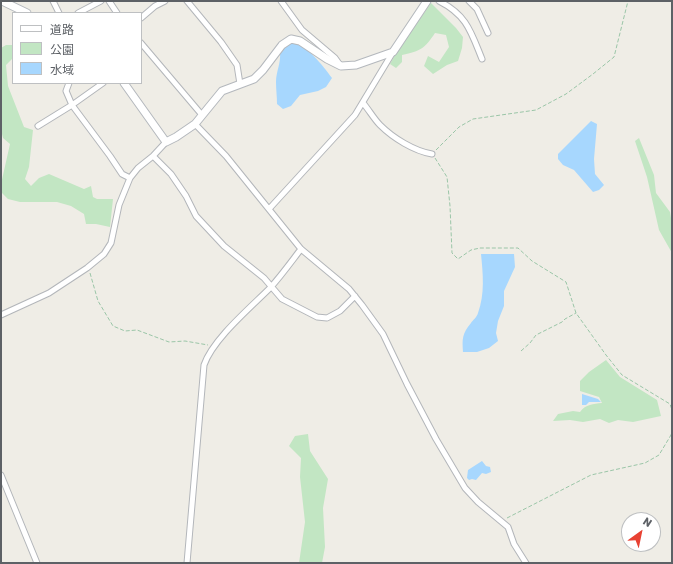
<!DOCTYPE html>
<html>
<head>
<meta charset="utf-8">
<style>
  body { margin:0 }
  #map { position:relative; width:673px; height:564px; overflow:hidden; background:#efede6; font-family:Rubik,"Noto Sans JP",sans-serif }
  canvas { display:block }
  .frame { position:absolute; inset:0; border:2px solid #5d6166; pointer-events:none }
  .legend { position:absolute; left:12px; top:12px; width:130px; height:72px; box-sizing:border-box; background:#fff; border:1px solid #bec0c2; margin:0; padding:5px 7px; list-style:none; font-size:12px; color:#5d6166 }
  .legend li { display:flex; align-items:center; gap:8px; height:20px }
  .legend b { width:20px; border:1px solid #bec0c2 }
  .north { position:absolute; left:621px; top:512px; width:40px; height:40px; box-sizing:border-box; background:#fff; border:1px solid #bec0c2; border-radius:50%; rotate:33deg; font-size:11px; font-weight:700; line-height:16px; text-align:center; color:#5d6166 }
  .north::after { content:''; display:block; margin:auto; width:14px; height:18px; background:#e84233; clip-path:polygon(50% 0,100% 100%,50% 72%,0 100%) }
</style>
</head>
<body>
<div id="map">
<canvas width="673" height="564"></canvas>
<div class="frame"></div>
<ul class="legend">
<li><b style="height:5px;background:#fff"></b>道路</li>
<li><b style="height:11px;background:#c2e6c3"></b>公園</li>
<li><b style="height:11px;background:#a7d7fe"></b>水域</li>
</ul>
<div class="north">N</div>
</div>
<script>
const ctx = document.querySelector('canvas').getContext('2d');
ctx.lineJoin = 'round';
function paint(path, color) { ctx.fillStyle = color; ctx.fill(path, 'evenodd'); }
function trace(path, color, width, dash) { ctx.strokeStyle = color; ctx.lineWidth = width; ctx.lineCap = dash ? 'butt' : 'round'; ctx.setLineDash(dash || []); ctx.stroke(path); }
const green = new Path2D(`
  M 431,3 L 456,28 L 463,37 L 462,48 L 458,61 L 447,65 L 433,74 L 424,66 L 428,56 L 439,62 L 449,47 L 446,35 L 435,33 C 425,48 421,51 402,55 L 402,62 L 396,68 L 390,64 L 395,55 Z
  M 6,45 L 13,45 L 13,58 L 6,65 L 8,86 L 24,127 L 33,130 L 29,167 L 25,179 L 31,186 L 39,178 L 49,174 L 84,189 L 91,186 L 93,197 L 97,199 L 113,199 L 110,227 L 96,224 L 86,224 L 84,214 L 71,206 L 57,202 L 20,202 L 8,199 L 2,193 L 1,184 L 10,144 L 3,138 L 1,130 L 1,48 Z
  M 639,138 L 654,175 L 656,193 L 670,212 L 672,224 L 672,253 L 659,230 L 647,177 L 635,141 Z
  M 606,360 L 620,377 L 657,400 L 661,416 L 633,422 L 618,420 L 609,423 L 600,419 L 583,422 L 570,420 L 553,421 L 558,414 L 573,411 L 580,412 C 586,404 593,404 602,403 L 599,397 L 580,391 L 580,381 L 589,372 Z
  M 308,434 L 310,451 L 328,479 L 323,508 L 325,547 L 322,563 L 299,563 L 305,522 L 300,477 L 301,458 L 289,446 L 295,436 Z`);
const water = new Path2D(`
  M 290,43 C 306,43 323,66 332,78 L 326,87 L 318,91 L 300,95 L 291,106 L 283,109 L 277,104 C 277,97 276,89 276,82 C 276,72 281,63 280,53 Z
  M 591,121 L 597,124 L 594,159 L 595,174 L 604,185 L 599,190 L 593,192 L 574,170 L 563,165 L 558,159 L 558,154 Z
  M 481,254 L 514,254 L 515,267 L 504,291 L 504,306 L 498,321 L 496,333 L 498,341 L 489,348 L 477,352 L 463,352 C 462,339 462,334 471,323 C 473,320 477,317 478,313 C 485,294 483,274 481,254 Z
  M 582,394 L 598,399 L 601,402 L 589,402 L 586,405 L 582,405 Z
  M 482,461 L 486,466 L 490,467 L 491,472 L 486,474 L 482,473 L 476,480 L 472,479 L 469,480 L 467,478 L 468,470 Z`);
const path = new Path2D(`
  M 436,150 L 459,127 L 473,119 L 536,110 L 566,94 L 593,74 L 614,57 L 628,1
  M 435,158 L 447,177 L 450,206 L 452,253 L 458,259 L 471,250 L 480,248 L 518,248 L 532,261 L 566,282 L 576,313 L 606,355 L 622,375 L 670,404 L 672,410
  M 90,273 L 98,301 L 113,326 L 125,331 L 137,330 L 169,342 L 185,341 L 208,345
  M 521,351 L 530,343 L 536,335 L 562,322 L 565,319 L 576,313
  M 507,518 L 591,475 L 645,463 L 659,455 L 671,435 L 672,431`);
const street = new Path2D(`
  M 53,1 L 59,13
  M 109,1 L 117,13
  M 187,1 L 221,42 L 237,65 L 240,84
  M 281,1 L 302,30 L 335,58 L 340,65
  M 439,1 C 467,15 471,32 482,59
  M 469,1 L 477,9 L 488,33
  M 78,13 L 101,1
  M 141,18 L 155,6 L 165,1
  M 141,43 L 202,115
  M 69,83 L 66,91 L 72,105 L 110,156 L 122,174 L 130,178
  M 363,103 C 369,110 374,119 380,125 C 393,138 414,151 432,154
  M 195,124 L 226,156 L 301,249 L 349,289 L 362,305 L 383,334 L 407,384 L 436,439 L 465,488 L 478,502 L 508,527 L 514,544 L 526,563
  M 38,126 L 72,105 L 103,83
  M 153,156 L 171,174 L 186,196 L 196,216 L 224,246 L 264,278 L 282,299 L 317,317 L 327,318 L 340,311 L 355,296
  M 269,209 L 355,115 L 393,52
  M 1,315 L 49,293 L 87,268 L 104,254 L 111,243 L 119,205 L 130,178 L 138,168 L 153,156 L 166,142
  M 1,475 L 37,563
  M 187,563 L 204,365 C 213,339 250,308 270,288 C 281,276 291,262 301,249`);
const secondary = new Path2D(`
  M 2,1 L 27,13
  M 124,83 L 166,142 L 176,137 L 195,124 L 222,91 L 254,79 L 263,70 L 282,45 L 291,39 L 300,41 L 327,59 L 341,66 L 356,65 L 393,52 L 427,1`);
paint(green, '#c2e6c3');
paint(water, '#a7d7fe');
trace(street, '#b3b6ba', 7);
trace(secondary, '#b4b8bd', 9);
trace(path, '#9ac5a7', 1, [4, 2]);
trace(street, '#fff', 5);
trace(secondary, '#fff', 7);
</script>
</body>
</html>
